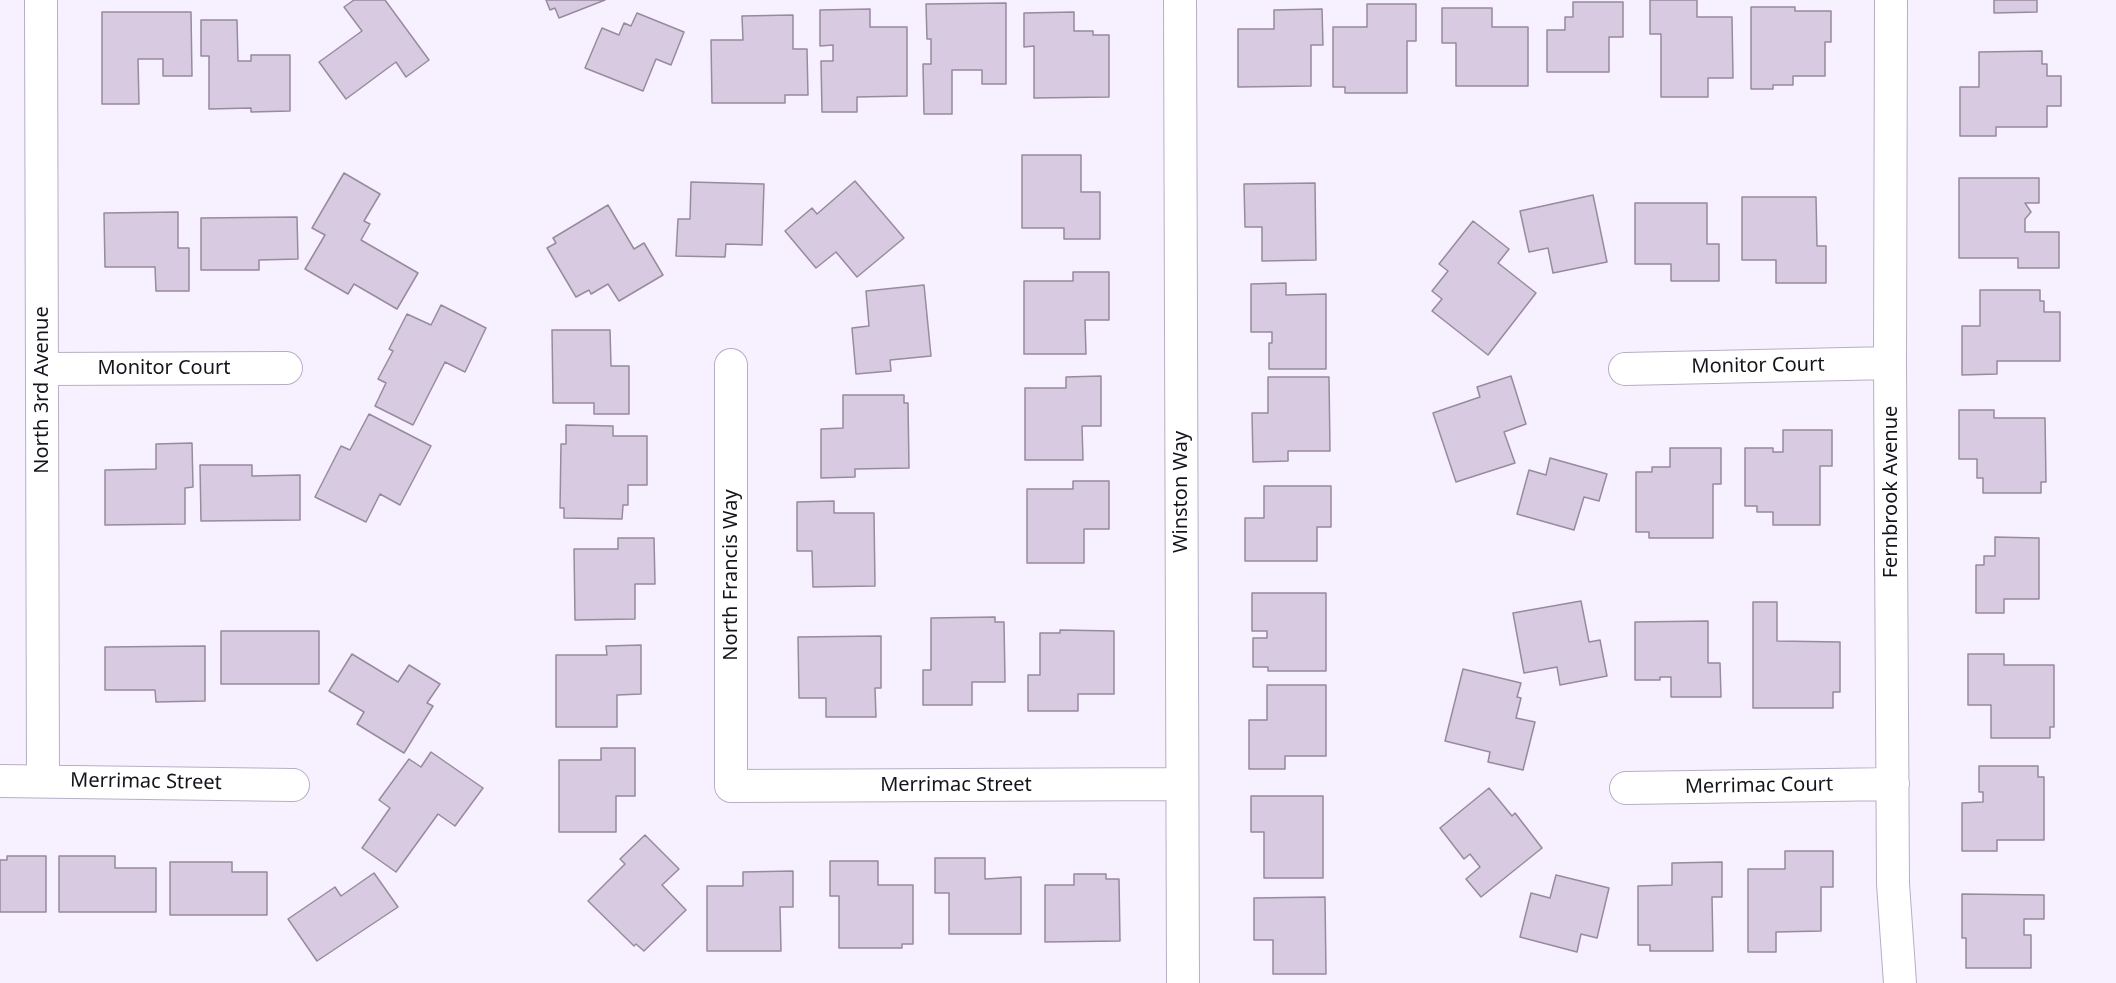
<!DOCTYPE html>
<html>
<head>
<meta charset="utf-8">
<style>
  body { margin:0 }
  canvas { display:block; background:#f6f0ff }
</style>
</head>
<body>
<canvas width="2116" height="983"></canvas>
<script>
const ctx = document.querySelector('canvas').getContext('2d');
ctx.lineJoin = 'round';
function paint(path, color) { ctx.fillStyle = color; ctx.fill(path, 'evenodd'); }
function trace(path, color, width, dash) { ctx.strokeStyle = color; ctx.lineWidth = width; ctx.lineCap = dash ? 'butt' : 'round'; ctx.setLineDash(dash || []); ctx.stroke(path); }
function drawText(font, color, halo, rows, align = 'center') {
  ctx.font = font + ' "Noto Sans",sans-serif'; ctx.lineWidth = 5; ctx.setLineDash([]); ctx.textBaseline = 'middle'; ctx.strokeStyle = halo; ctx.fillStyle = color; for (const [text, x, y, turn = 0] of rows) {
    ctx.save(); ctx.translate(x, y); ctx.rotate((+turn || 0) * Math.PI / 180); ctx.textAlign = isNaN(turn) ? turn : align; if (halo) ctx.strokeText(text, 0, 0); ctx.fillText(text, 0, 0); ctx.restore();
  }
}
const building = new Path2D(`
  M 354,0 L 385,0 L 429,60 L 406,77 L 396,62 L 346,99 L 319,62 L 362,31 L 344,7 Z
  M 546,0 L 605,0 L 559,18 L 555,8 L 550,10 Z
  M 1650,0 L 1697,0 L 1697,17 L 1732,17 L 1733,78 L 1708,78 L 1708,97 L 1661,97 L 1661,34 L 1650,34 Z
  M 1994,0 L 2037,0 L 2037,12 L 1994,13 Z
  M 1573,2 L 1623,2 L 1623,37 L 1609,37 L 1609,72 L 1547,72 L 1547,30 L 1565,30 L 1565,17 L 1573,17 Z
  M 1006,3 L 1006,84 L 982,84 L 982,70 L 952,70 L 952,114 L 924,114 L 923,64 L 931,64 L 931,39 L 927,39 L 926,4 Z
  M 1367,4 L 1416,4 L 1416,41 L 1407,41 L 1407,93 L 1345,93 L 1345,87 L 1333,87 L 1333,27 L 1367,27 Z
  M 1751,7 L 1795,7 L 1795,11 L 1831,11 L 1831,42 L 1825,42 L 1825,76 L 1793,76 L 1793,85 L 1773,85 L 1773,89 L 1751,89 Z
  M 1442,8 L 1492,8 L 1492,27 L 1528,27 L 1528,86 L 1456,86 L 1456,43 L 1442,43 Z
  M 870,9 L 870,27 L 907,27 L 907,96 L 857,97 L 857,112 L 822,112 L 821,61 L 833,61 L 833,45 L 820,46 L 820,10 Z
  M 1322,9 L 1323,45 L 1311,45 L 1311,86 L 1238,87 L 1238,29 L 1274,29 L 1274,10 Z
  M 102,12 L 191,12 L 192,76 L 163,76 L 163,59 L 138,59 L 139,104 L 102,104 Z
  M 1074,12 L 1074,31 L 1093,31 L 1093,35 L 1109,35 L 1109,97 L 1034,98 L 1034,46 L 1024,47 L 1024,13 Z
  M 637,13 L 684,32 L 671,65 L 656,59 L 643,91 L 585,68 L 602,28 L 619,35 L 624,23 L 631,26 Z
  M 793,15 L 793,49 L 807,49 L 808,95 L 785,95 L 785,103 L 712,103 L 711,40 L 743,40 L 742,16 Z
  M 201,20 L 237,20 L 238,61 L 251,61 L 251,55 L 290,55 L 290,111 L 251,112 L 251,108 L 209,109 L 209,56 L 201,56 Z
  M 2042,51 L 2042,64 L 2047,64 L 2047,76 L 2061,76 L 2061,106 L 2047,106 L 2047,127 L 1996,127 L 1996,136 L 1960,136 L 1960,87 L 1979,87 L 1979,52 Z
  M 1022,155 L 1081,155 L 1081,192 L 1100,192 L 1100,239 L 1064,239 L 1064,228 L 1022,228 Z
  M 344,173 L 380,194 L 364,221 L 370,224 L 361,240 L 418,273 L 397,309 L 354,284 L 348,294 L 305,269 L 325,235 L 312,228 Z
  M 1959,178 L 2039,178 L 2039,203 L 2025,203 L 2031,212 L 2025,219 L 2025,232 L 2059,232 L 2059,268 L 2018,268 L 2018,258 L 1959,258 Z
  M 855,181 L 904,238 L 857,277 L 836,252 L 816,268 L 785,231 L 812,208 L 817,214 Z
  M 691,182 L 764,184 L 762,245 L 726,244 L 725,257 L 676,256 L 678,219 L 690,219 Z
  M 1315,183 L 1316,260 L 1262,261 L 1262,227 L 1245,227 L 1244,184 Z
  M 1593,195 L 1607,262 L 1553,273 L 1548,248 L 1529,252 L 1520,211 Z
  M 1742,197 L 1816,197 L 1817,246 L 1826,246 L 1826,283 L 1776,283 L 1776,260 L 1742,260 Z
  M 1635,203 L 1707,203 L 1707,244 L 1719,244 L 1719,281 L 1671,281 L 1671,264 L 1635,264 Z
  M 608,205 L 634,249 L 644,243 L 663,275 L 619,301 L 608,284 L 591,294 L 589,290 L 576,297 L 547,248 L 556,243 L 553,238 Z
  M 178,212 L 178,248 L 189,248 L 189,291 L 156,291 L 155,267 L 105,267 L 104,213 Z
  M 297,217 L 298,259 L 259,260 L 259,270 L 201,270 L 201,218 Z
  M 1473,221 L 1509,249 L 1498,263 L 1536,293 L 1488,355 L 1432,311 L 1442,299 L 1432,291 L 1448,271 L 1439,264 Z
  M 1073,272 L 1109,272 L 1109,320 L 1085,320 L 1086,354 L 1024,354 L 1024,281 L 1073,281 Z
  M 1286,283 L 1286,295 L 1326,294 L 1326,369 L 1269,369 L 1269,343 L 1272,343 L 1272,332 L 1251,332 L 1251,284 Z
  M 924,285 L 931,356 L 890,360 L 891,371 L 856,374 L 852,328 L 869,326 L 866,291 Z
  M 1980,290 L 2040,290 L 2040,301 L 2044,301 L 2044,312 L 2060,312 L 2060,361 L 1997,361 L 1997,374 L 1962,375 L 1962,326 L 1980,326 Z
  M 441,305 L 486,328 L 465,372 L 445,362 L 413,425 L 375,406 L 386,383 L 378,379 L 393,351 L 389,349 L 407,314 L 431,325 Z
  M 552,330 L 610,330 L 611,366 L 629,366 L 629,414 L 594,414 L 594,403 L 553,403 Z
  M 1101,376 L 1101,426 L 1082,426 L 1083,460 L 1025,460 L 1025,388 L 1066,388 L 1066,377 Z
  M 1511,376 L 1526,424 L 1504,432 L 1515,463 L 1456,482 L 1433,413 L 1480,397 L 1477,387 Z
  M 1268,377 L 1329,377 L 1330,451 L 1288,451 L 1288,461 L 1253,462 L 1252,413 L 1268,413 Z
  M 843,395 L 904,395 L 904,403 L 908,403 L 909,468 L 855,469 L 855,477 L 821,478 L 821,429 L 843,428 Z
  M 1959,410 L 1994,410 L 1994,418 L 2045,418 L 2046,482 L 2041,482 L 2041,493 L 1983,493 L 1983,478 L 1977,478 L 1977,459 L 1959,459 Z
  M 369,414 L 431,446 L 400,505 L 380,494 L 366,522 L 315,497 L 341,446 L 350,450 Z
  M 566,425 L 613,426 L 613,436 L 647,436 L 647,485 L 628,485 L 628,505 L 623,505 L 622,519 L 564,518 L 564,508 L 560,508 L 561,444 L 566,444 Z
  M 1783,430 L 1832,430 L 1832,466 L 1820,466 L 1820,525 L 1773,525 L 1773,512 L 1757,512 L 1757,506 L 1745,506 L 1745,448 L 1773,448 L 1773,452 L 1783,452 Z
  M 192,443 L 193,487 L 185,488 L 185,524 L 105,525 L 105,470 L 156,469 L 156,444 Z
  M 1670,448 L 1721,448 L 1721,484 L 1713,484 L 1713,538 L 1649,538 L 1649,532 L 1636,532 L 1636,472 L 1652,472 L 1652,467 L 1670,467 Z
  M 1550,458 L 1607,474 L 1599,501 L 1584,497 L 1574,530 L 1517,514 L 1529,470 L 1546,475 Z
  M 200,465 L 252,465 L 252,476 L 300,475 L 300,520 L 201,521 Z
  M 1073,481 L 1109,481 L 1109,529 L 1084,529 L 1084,563 L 1027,563 L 1027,489 L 1073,489 Z
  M 1264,486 L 1331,486 L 1331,527 L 1317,527 L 1317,561 L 1245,561 L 1245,518 L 1264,518 Z
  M 834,501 L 834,513 L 874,513 L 875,586 L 813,587 L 812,551 L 797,551 L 797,502 Z
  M 1995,537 L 2039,538 L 2039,599 L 2004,599 L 2004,613 L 1976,613 L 1976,565 L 1984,565 L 1984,556 L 1995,556 Z
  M 618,538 L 654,538 L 655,584 L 635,584 L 635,619 L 575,620 L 574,549 L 618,549 Z
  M 1252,593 L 1326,593 L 1326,671 L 1268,671 L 1268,667 L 1253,667 L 1253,638 L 1267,638 L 1267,631 L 1252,631 Z
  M 1581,601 L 1589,642 L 1600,640 L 1607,676 L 1560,685 L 1557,667 L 1524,673 L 1513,613 Z
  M 1753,602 L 1777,602 L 1777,641 L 1840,642 L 1840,692 L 1833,692 L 1833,708 L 1753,708 Z
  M 995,617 L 995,622 L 1004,622 L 1005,682 L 972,682 L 972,705 L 923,705 L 923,670 L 931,670 L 931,618 Z
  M 1708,621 L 1708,663 L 1720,663 L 1721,697 L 1671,697 L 1671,677 L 1660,677 L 1660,680 L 1635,680 L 1635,622 Z
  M 1060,630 L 1114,631 L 1114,694 L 1078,694 L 1078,711 L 1028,711 L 1028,675 L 1040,675 L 1040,633 L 1060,633 Z
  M 221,631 L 319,631 L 319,684 L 221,684 Z
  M 881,636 L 881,688 L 875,688 L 876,717 L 826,717 L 826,698 L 799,698 L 798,637 Z
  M 641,645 L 641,694 L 617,695 L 617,727 L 556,727 L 556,655 L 607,655 L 606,646 Z
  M 205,646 L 205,701 L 156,702 L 155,690 L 105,690 L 105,647 Z
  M 352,654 L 398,682 L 409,665 L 440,684 L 427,703 L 433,706 L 404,753 L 357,724 L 364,712 L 329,691 Z
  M 1968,654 L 2004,654 L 2004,665 L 2054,665 L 2054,727 L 2050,727 L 2050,738 L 1991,738 L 1991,705 L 1968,705 Z
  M 1463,669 L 1521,683 L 1517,697 L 1521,698 L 1516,718 L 1535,722 L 1523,770 L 1488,762 L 1490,752 L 1445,741 Z
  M 1267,685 L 1326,685 L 1326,756 L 1285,756 L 1285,769 L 1249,769 L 1249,720 L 1267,720 Z
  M 601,748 L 635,748 L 635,796 L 616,796 L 616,832 L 559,832 L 559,760 L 601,760 Z
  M 431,752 L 483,788 L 455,826 L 438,814 L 396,872 L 362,848 L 390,808 L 379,800 L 409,759 L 421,767 Z
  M 1979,766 L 2038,766 L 2038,777 L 2044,777 L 2044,840 L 1997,840 L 1997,851 L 1962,851 L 1962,803 L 1983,802 L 1983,792 L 1979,792 Z
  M 1489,788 L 1512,816 L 1515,813 L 1542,848 L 1481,897 L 1466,879 L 1480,867 L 1470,854 L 1464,859 L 1440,828 Z
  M 1251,796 L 1323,796 L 1323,878 L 1264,878 L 1264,832 L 1251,832 Z
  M 645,835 L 679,869 L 662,885 L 686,910 L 644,951 L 636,944 L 634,946 L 588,901 L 625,864 L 620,859 Z
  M 1785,851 L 1833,851 L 1833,887 L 1821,887 L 1821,931 L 1776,932 L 1776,952 L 1748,952 L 1748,869 L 1785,869 Z
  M 7,856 L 46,856 L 46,912 L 0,912 L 0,860 L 7,860 Z
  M 59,856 L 115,856 L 115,868 L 156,868 L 156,912 L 59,912 Z
  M 935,858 L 985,858 L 985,879 L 1021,877 L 1021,934 L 949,934 L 949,893 L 935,893 Z
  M 830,861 L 878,861 L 878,885 L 913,885 L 913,944 L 902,944 L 902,948 L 839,948 L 839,896 L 830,896 Z
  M 170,862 L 232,862 L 232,872 L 267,872 L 267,915 L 170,915 Z
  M 1722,862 L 1722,897 L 1712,897 L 1713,951 L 1650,951 L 1650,945 L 1638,945 L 1638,886 L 1672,885 L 1672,863 Z
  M 793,871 L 793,907 L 780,907 L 781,951 L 707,951 L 707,886 L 743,886 L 743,872 Z
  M 374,873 L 398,907 L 317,961 L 288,919 L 335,887 L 341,896 Z
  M 1074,874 L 1106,874 L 1106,879 L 1119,879 L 1120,941 L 1045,942 L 1045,885 L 1074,885 Z
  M 1556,875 L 1609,888 L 1597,938 L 1581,934 L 1577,952 L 1520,937 L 1531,893 L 1550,898 Z
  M 1962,894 L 2044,895 L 2044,919 L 2024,919 L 2024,935 L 2031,935 L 2031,968 L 1966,968 L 1966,938 L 1962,938 Z
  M 1325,897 L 1326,974 L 1273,974 L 1273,940 L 1254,940 L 1254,898 Z`);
const minor = new Path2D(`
  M 41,0 L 43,780
  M 1180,0 L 1183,983
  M 1891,0 L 1890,363 L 1893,884 L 1900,983
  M 731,365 L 731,786 L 1182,784
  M 42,369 L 286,368
  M 1625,369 L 1890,363
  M 0,781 L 293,785
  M 1626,788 L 1893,784`);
const streetNames = [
  ["Monitor Court",1758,366,-1],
  ["Monitor Court",164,368],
  ["North 3rd Avenue",42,390,-90],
  ["Winston Way",1181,492,-90],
  ["Fernbrook Avenue",1891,492,-90],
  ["North Francis Way",731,575,-90],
  ["Merrimac Street",146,782,1],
  ["Merrimac Street",956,785],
  ["Merrimac Court",1759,786,-1]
];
paint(building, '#d8cbe1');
trace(building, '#978b9f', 1.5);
trace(minor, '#b7aec5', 34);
trace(minor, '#fff', 32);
drawText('20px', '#16131b', '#fff', streetNames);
</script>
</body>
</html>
